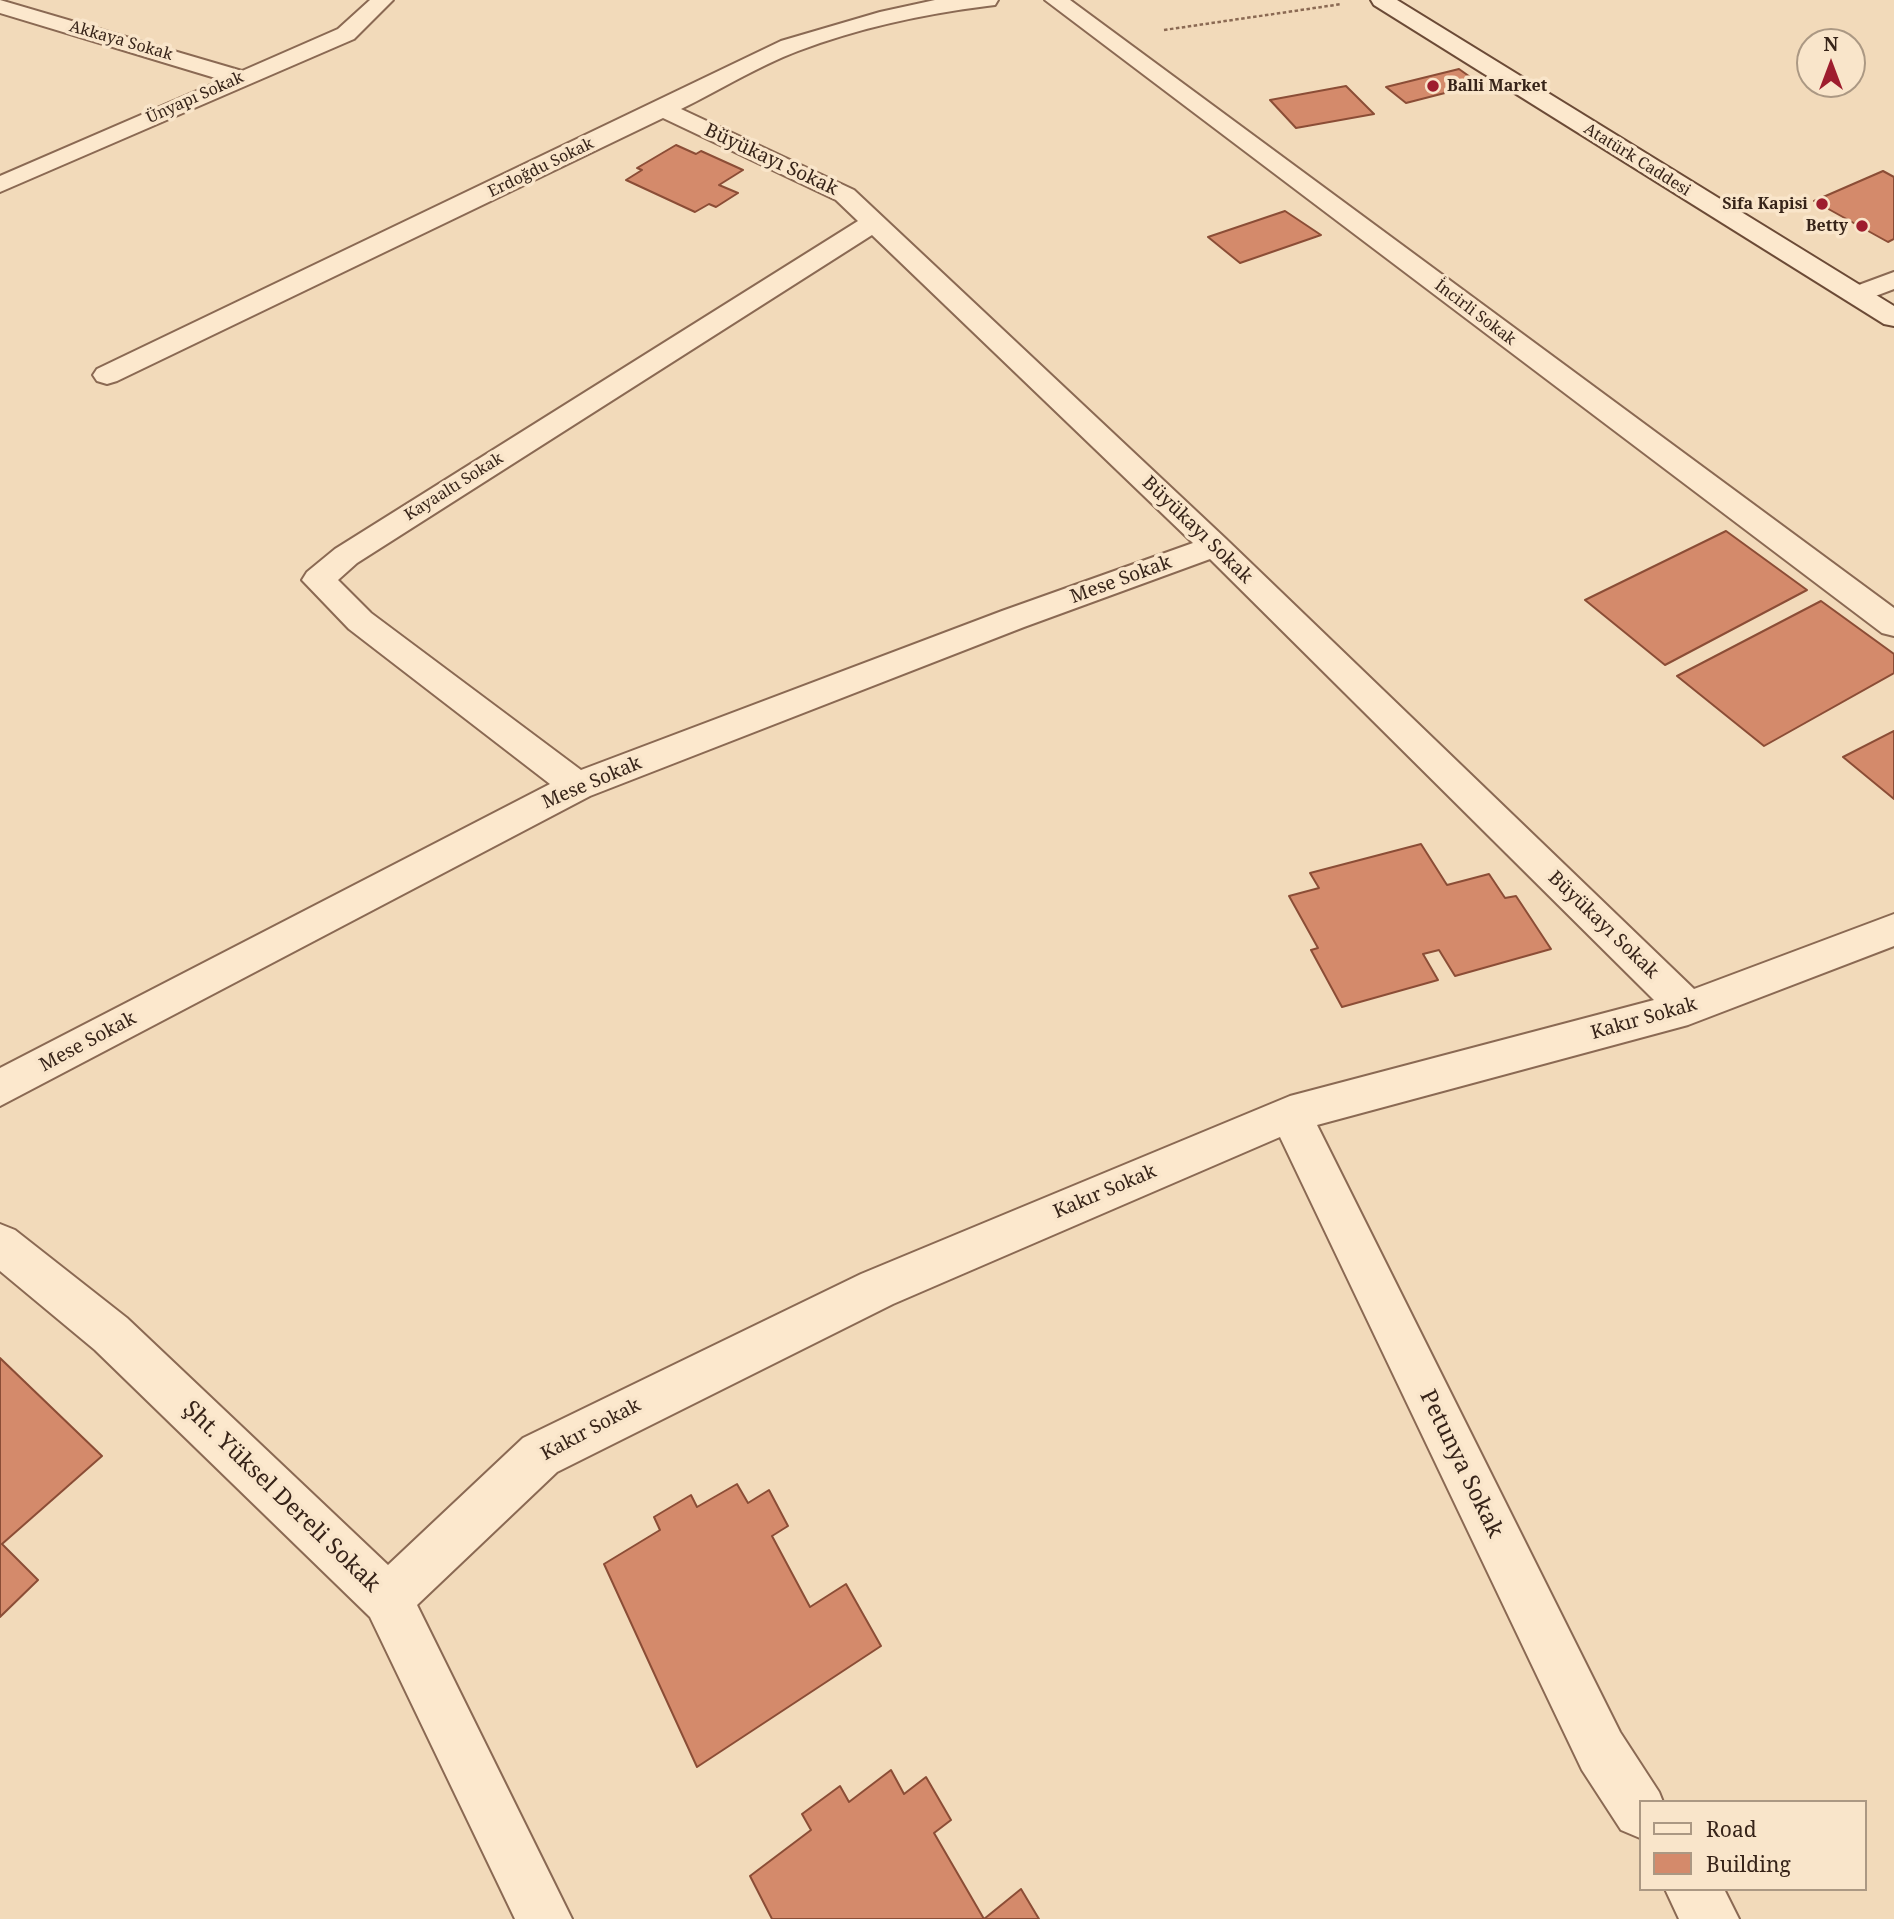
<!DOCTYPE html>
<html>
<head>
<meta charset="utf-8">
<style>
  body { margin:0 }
  #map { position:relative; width:1894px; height:1919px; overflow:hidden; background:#f2daba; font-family:"Noto Serif",serif }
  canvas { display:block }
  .legend { position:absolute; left:1639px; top:1800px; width:228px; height:91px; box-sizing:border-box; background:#f9e5ca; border:2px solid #ab9883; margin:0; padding:9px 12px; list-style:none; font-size:21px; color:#372419 }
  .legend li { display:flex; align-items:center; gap:14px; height:35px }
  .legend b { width:35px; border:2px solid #ab9883 }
  .north { position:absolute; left:1796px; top:28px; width:70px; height:70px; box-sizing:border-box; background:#f9e5ca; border:2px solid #ab9883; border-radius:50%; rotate:0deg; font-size:19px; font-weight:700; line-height:28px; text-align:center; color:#372419 }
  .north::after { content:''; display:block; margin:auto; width:24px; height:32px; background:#9e1d2e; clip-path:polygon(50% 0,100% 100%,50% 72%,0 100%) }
</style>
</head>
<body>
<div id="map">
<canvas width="1894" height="1919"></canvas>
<ul class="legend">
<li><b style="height:9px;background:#fce8cd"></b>Road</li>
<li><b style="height:19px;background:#d48a6b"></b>Building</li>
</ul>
<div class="north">N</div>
</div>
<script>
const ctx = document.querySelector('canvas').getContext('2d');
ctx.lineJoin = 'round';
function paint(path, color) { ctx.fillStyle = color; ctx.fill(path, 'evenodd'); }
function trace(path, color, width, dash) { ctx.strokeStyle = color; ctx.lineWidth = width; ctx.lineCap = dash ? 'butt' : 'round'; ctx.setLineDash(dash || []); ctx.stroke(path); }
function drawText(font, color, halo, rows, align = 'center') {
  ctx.font = font + ' "Noto Serif",serif'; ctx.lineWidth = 7; ctx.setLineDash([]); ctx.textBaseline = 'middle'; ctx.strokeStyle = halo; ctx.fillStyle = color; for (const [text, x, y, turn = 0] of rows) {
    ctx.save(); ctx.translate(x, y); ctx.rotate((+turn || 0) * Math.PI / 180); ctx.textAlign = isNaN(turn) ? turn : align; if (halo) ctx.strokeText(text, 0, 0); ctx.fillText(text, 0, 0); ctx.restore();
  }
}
const building = new Path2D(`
  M 1459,69 L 1480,84 L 1406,103 L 1386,87 Z
  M 1346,86 L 1374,114 L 1296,128 L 1270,100 Z
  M 676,145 L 696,154 L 701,151 L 743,170 L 719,185 L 738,193 L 716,207 L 709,204 L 695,212 L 626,180 L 642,170 L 637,168 Z
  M 1883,171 L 1894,177 L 1894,239 L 1888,242 L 1814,201 Z
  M 1285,211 L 1321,235 L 1240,263 L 1208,237 Z
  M 1726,531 L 1807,590 L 1665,665 L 1585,600 Z
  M 1821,601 L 1894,654 L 1894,673 L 1764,746 L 1677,676 Z
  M 1894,731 L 1894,799 L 1843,757 Z
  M 1421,844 L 1447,885 L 1489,874 L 1505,898 L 1516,896 L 1551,949 L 1455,976 L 1439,950 L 1423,954 L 1438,980 L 1342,1007 L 1311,950 L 1318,948 L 1289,896 L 1319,888 L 1310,873 Z
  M 0,1358 L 102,1456 L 2,1544 L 38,1580 L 0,1617 Z
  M 737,1484 L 748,1503 L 769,1490 L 788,1526 L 772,1536 L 810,1607 L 846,1584 L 881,1646 L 697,1767 L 604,1564 L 660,1530 L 654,1517 L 691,1495 L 697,1507 Z
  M 891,1770 L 904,1794 L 926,1777 L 951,1820 L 934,1833 L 984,1919 L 772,1919 L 750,1876 L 811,1830 L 802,1814 L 840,1786 L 849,1802 Z
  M 1021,1889 L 1039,1919 L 984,1919 Z`);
const path = new Path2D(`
  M 1164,30 L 1342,4`);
const minor = new Path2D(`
  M 0,0 L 242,71 L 338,29 L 370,0 L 393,0 L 354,39 L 0,192 L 0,176 L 222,80 L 0,13 Z
  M 935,0 L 998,0 L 995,5 L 987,6 C 923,14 858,28 798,51 C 758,66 720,90 681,109 L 854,190 L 1226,539 L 1694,989 L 1894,914 L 1894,946 L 1688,1025 L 1317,1125 L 1620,1732 L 1659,1792 L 1663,1802 L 1640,1802 L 1640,1838 L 1621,1830 L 1582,1770 L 1280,1137 L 893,1304 L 557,1472 L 417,1605 L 572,1919 L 515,1919 L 370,1617 L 95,1350 L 0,1271 L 0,1224 L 15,1230 L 127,1318 L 388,1565 L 523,1438 L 861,1274 L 1290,1096 L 1654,1000 L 1210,559 L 1024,627 L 590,796 L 0,1106 L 0,1068 L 550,784 L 349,629 L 302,580 L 307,572 L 335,549 L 858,221 L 836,200 L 663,118 L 117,381 L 107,384 L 97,381 L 93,375 L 97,369 L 781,41 L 880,12 ZM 872,235 L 1193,543 L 1002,611 L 581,770 L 371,613 L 338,580 L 357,563 Z
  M 1045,0 L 1070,0 L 1894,608 L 1894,636 L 1882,633 Z
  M 1894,272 L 1894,289 L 1857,303 L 1848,301 L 1844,295 L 1848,289 Z
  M 1665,1889 L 1724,1889 L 1739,1919 L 1679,1919 Z`);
const secondary = new Path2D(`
  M 1371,0 L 1397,0 L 1894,306 L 1894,326 L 1884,324 L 1374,5 Z`);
const markers = [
  [1433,86,7,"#9e1d2e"],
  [1822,204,7,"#9e1d2e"],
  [1862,226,7,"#9e1d2e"]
];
const farStreetnames = [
  ["Akkaya Sokak",121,41,16],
  ["Ünyapı Sokak",195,98,-24],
  ["Atatürk Caddesi",1637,160,32],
  ["Erdoğdu Sokak",541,168,-26],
  ["İncirli Sokak",1475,313,37],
  ["Kayaaltı Sokak",454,487,-32]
];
const farPoinames = [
  ["Balli Market",1447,86,"left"],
  ["Sifa Kapisi",1808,204],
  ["Betty",1848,226]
];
const streetNames = [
  ["Büyükayı Sokak",771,160,25],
  ["Büyükayı Sokak",1197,530,44],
  ["Mese Sokak",1121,580,-20],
  ["Mese Sokak",592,783,-23],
  ["Büyükayı Sokak",1603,925,44],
  ["Kakır Sokak",1644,1019,-16],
  ["Mese Sokak",88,1042,-28],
  ["Kakır Sokak",1105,1192,-23],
  ["Kakır Sokak",591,1430,-28]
];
const nearStreetnames = [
  ["Petunya Sokak",1461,1464,64],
  ["Şht. Yüksel Dereli Sokak",281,1497,44]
];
paint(building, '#d48a6b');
trace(building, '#8b4d36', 2);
trace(minor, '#8a6953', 4);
trace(secondary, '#6b4a36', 4);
trace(path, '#8a6953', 2.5, [3.5, 2.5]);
paint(minor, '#fce8cd');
paint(secondary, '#fce8cd');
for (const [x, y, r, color] of markers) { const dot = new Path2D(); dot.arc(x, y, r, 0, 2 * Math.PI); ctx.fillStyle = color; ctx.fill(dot); trace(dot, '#f9e5ca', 2.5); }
drawText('16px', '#372419', '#f9e5ca', farStreetnames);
drawText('bold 16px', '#372419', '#f9e5ca', farPoinames, 'right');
drawText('19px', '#372419', '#f9e5ca', streetNames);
drawText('23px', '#372419', '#f9e5ca', nearStreetnames);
</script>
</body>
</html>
